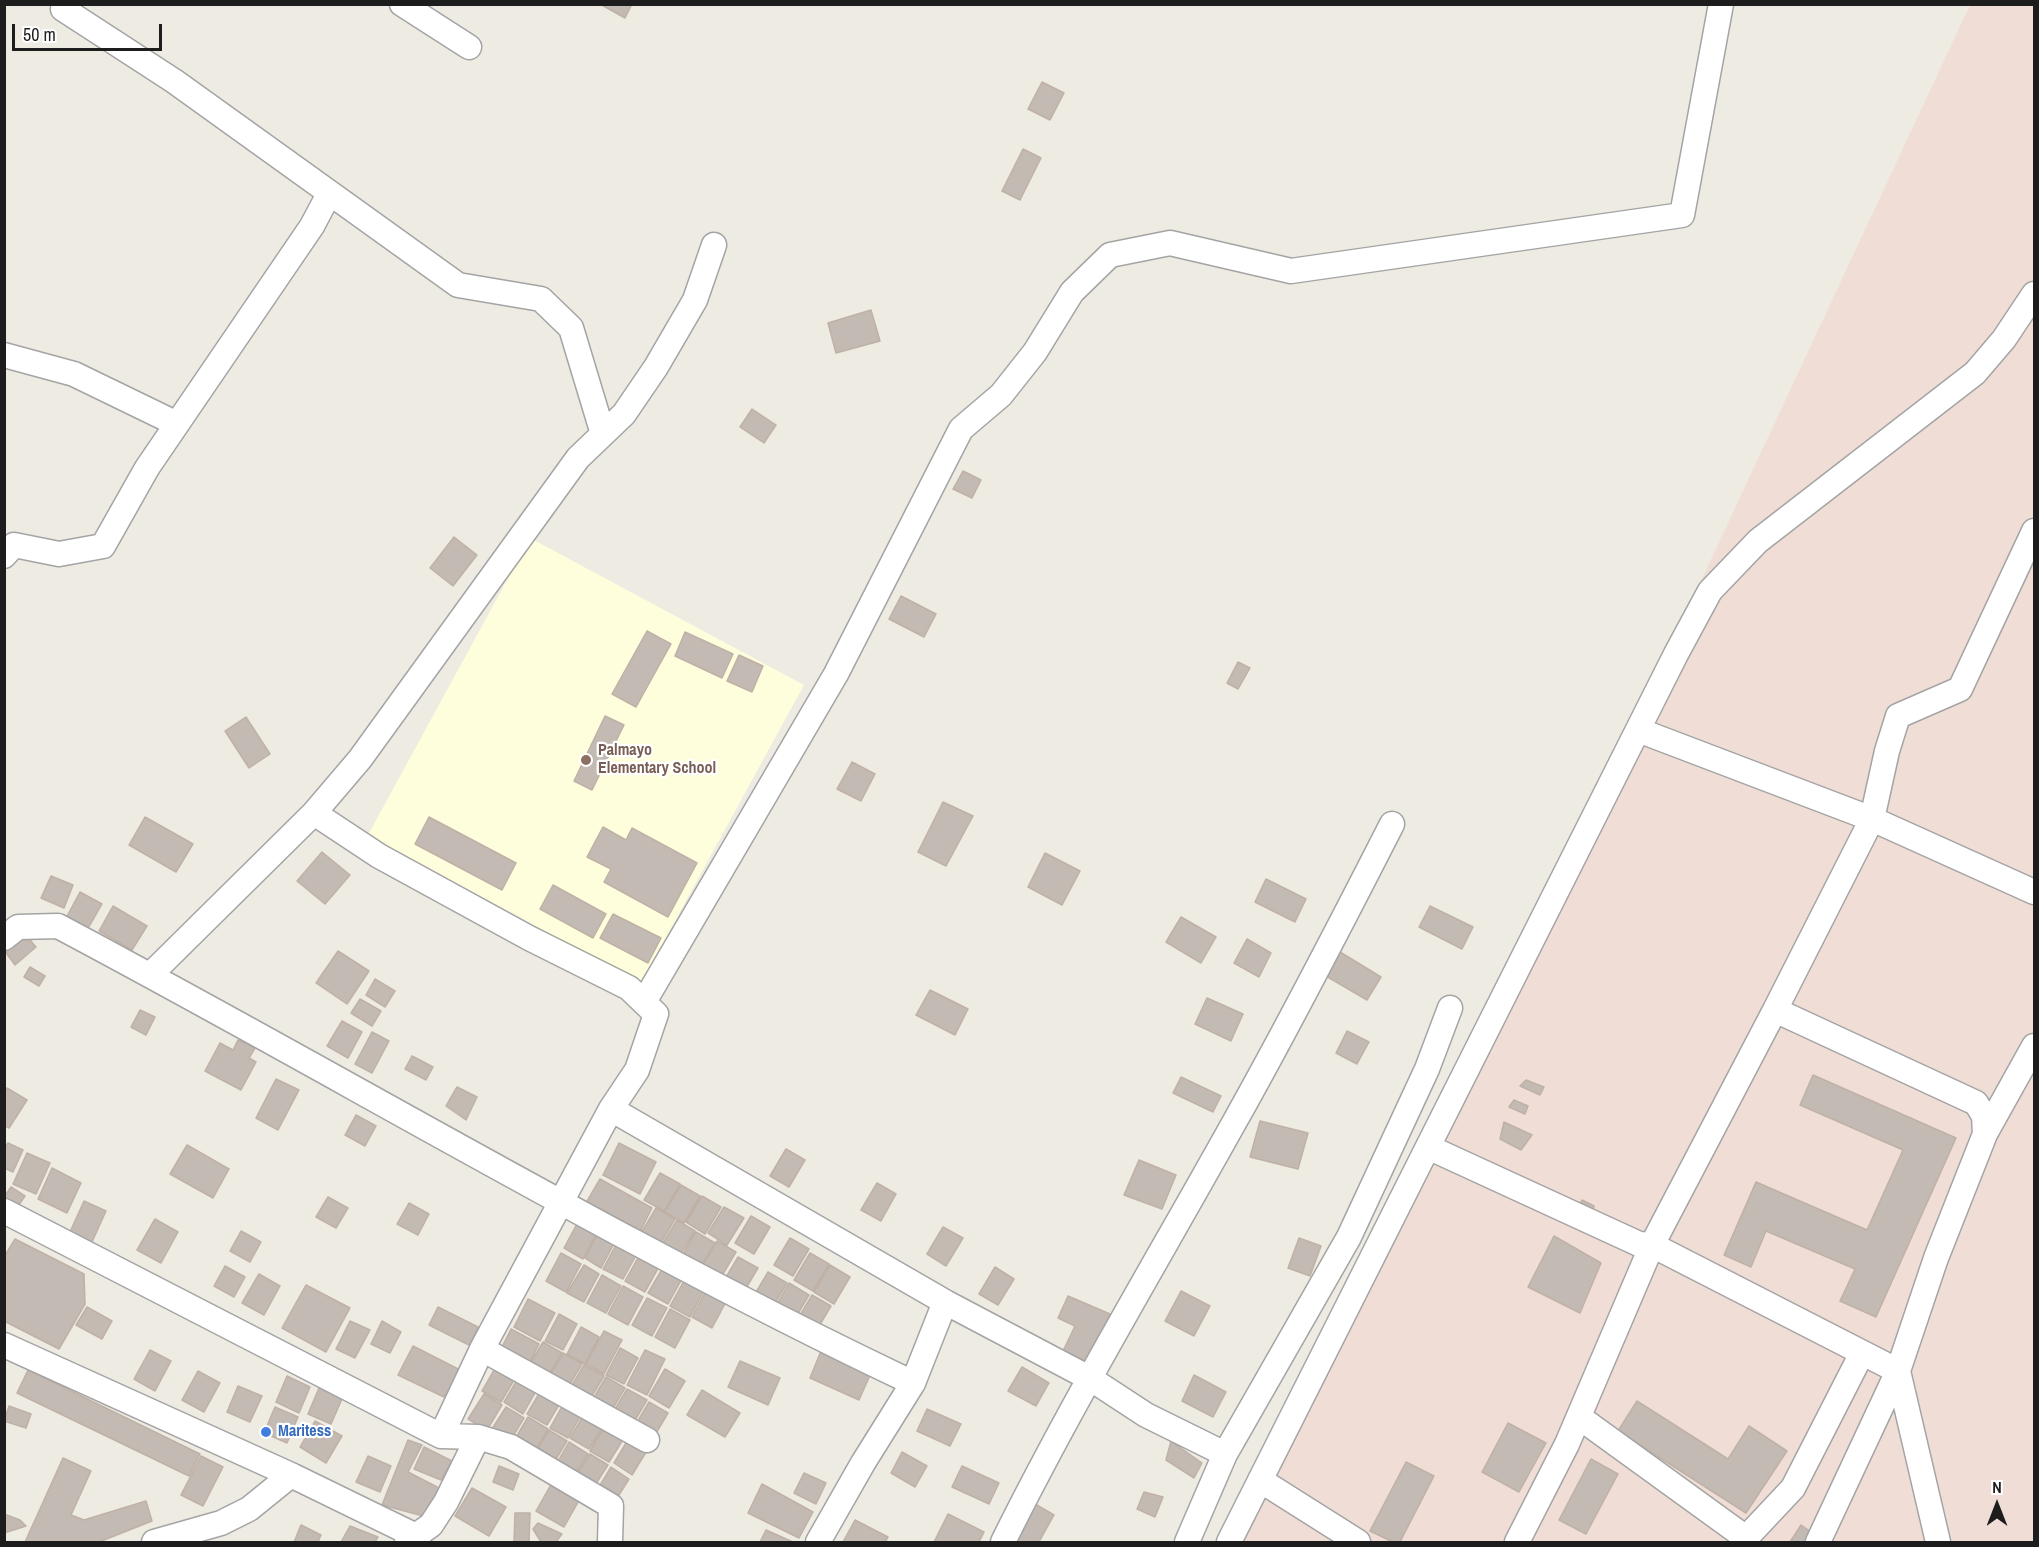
<!DOCTYPE html>
<html>
<head>
<meta charset="utf-8">
<style>
  body { margin:0 }
  #map { position:relative; width:2039px; height:1547px; overflow:hidden; background:#eeebe3; font-family:"Archivo Narrow",sans-serif }
  canvas { display:block }
  .frame { position:absolute; inset:0; border:6px solid #1d1d1d; pointer-events:none }
  .north { position:absolute; left:1967px; top:1475px; width:60px; height:60px; -webkit-text-stroke:4px #fff; paint-order:stroke; rotate:0deg; font-size:16px; font-weight:700; line-height:24px; text-align:center; color:#1d1d1d }
  .north::after { content:''; display:block; margin:auto; width:21px; height:27px; background:#1d1d1d; clip-path:polygon(50% 0,100% 100%,50% 72%,0 100%) }
  .scale { position:absolute; left:12px; top:24px; width:150px; height:27px; box-sizing:border-box; border:3px solid #1d1d1d; border-top:0; padding-left:8px; font-size:18px; line-height:21px; white-space:nowrap; color:#1d1d1d; -webkit-text-stroke:4px #fff; paint-order:stroke }
</style>
</head>
<body>
<div id="map">
<canvas width="2039" height="1547"></canvas>
<div class="frame"></div>
<div class="north">N</div>
<div class="scale">50 m</div>
</div>
<script>
const ctx = document.querySelector('canvas').getContext('2d');
ctx.lineJoin = 'round';
function paint(path, color) { ctx.fillStyle = color; ctx.fill(path, 'evenodd'); }
function trace(path, color, width, dash) { ctx.strokeStyle = color; ctx.lineWidth = width; ctx.lineCap = dash ? 'butt' : 'round'; ctx.setLineDash(dash || []); ctx.stroke(path); }
function drawText(font, color, halo, rows, align = 'center') {
  ctx.font = font + ' "Archivo Narrow",sans-serif'; ctx.lineWidth = 4.5; ctx.setLineDash([]); ctx.textBaseline = 'middle'; ctx.strokeStyle = halo; ctx.fillStyle = color; for (const [text, x, y, turn = 0] of rows) {
    ctx.save(); ctx.translate(x, y); ctx.rotate((+turn || 0) * Math.PI / 180); ctx.textAlign = isNaN(turn) ? turn : align; if (halo) ctx.strokeText(text, 0, 0); ctx.fillText(text, 0, 0); ctx.restore();
  }
}
const education = new Path2D(`
  M 530,538 L 804,685 L 641,983 L 368,835 Z`);
const military = new Path2D(`
  M 1970,5 L 2034,5 L 2034,1542 L 1229,1542 L 1542,921 Z`);
const building = new Path2D(`
  M 600,4 L 632,4 L 625,18 Z
  M 1042,82 L 1064,93 L 1050,120 L 1028,109 Z
  M 1023,149 L 1041,158 L 1020,200 L 1002,191 Z
  M 871,310 L 880,341 L 836,353 L 828,323 Z
  M 752,409 L 776,425 L 764,443 L 740,427 Z
  M 963,471 L 981,480 L 972,498 L 953,489 Z
  M 454,537 L 477,555 L 453,586 L 430,568 Z
  M 901,596 L 936,614 L 924,637 L 889,619 Z
  M 647,631 L 671,644 L 636,707 L 612,694 Z
  M 685,632 L 733,654 L 722,678 L 675,656 Z
  M 739,655 L 763,666 L 752,692 L 727,681 Z
  M 1238,662 L 1250,668 L 1238,689 L 1227,683 Z
  M 605,716 L 624,725 L 592,790 L 574,781 Z
  M 246,717 L 270,754 L 249,768 L 225,731 Z
  M 852,762 L 875,774 L 861,801 L 837,789 Z
  M 943,802 L 973,816 L 946,866 L 918,852 Z
  M 145,817 L 193,844 L 176,872 L 129,845 Z
  M 429,817 L 516,863 L 502,890 L 415,844 Z
  M 603,827 L 626,840 L 632,828 L 697,863 L 668,917 L 604,882 L 611,869 L 587,857 Z
  M 322,852 L 350,875 L 325,904 L 297,881 Z
  M 1045,853 L 1080,871 L 1062,905 L 1028,887 Z
  M 51,876 L 73,885 L 64,908 L 41,898 Z
  M 1266,879 L 1306,899 L 1295,922 L 1255,902 Z
  M 553,885 L 606,914 L 593,938 L 540,909 Z
  M 80,892 L 102,904 L 86,932 L 65,920 Z
  M 113,906 L 147,926 L 132,950 L 99,931 Z
  M 1430,906 L 1473,927 L 1462,949 L 1419,927 Z
  M 613,914 L 661,938 L 648,963 L 600,938 Z
  M 1181,917 L 1216,937 L 1201,963 L 1166,942 Z
  M 24,933 L 36,947 L 15,965 L 4,950 Z
  M 1247,939 L 1271,953 L 1259,977 L 1234,963 Z
  M 338,951 L 369,971 L 347,1004 L 316,983 Z
  M 1340,952 L 1381,977 L 1367,1000 L 1326,976 Z
  M 30,967 L 45,976 L 39,986 L 24,977 Z
  M 375,979 L 395,991 L 385,1007 L 366,995 Z
  M 930,990 L 968,1009 L 955,1035 L 916,1015 Z
  M 1207,998 L 1243,1014 L 1231,1041 L 1195,1024 Z
  M 360,999 L 381,1011 L 372,1026 L 351,1013 Z
  M 140,1010 L 155,1017 L 146,1035 L 131,1027 Z
  M 342,1021 L 362,1032 L 348,1058 L 327,1046 Z
  M 1347,1031 L 1369,1042 L 1357,1064 L 1336,1053 Z
  M 372,1032 L 389,1041 L 372,1073 L 355,1064 Z
  M 238,1040 L 255,1048 L 249,1058 L 256,1062 L 241,1090 L 205,1071 L 220,1043 L 233,1050 Z
  M 412,1056 L 433,1067 L 426,1080 L 405,1069 Z
  M 1813,1075 L 1956,1138 L 1876,1317 L 1840,1301 L 1855,1269 L 1766,1231 L 1751,1267 L 1724,1255 L 1756,1182 L 1867,1230 L 1903,1150 L 1800,1105 Z
  M 1181,1077 L 1221,1096 L 1213,1112 L 1173,1093 Z
  M 276,1079 L 299,1090 L 278,1130 L 256,1118 Z
  M 1526,1080 L 1544,1087 L 1540,1095 L 1520,1086 Z
  M 457,1087 L 477,1097 L 466,1120 L 446,1106 Z
  M 7,1088 L 27,1100 L 9,1128 L 4,1125 L 4,1092 Z
  M 1514,1100 L 1528,1106 L 1525,1114 L 1509,1107 Z
  M 356,1115 L 376,1126 L 365,1146 L 345,1135 Z
  M 1260,1121 L 1308,1133 L 1298,1169 L 1250,1157 Z
  M 1504,1122 L 1532,1135 L 1521,1150 L 1500,1139 Z
  M 8,1143 L 23,1150 L 13,1172 L 4,1168 L 4,1149 Z
  M 619,1143 L 656,1162 L 640,1194 L 603,1175 Z
  M 187,1145 L 229,1169 L 213,1198 L 170,1174 Z
  M 786,1149 L 805,1160 L 789,1187 L 770,1176 Z
  M 27,1153 L 50,1163 L 36,1194 L 13,1184 Z
  M 1139,1160 L 1176,1175 L 1162,1209 L 1124,1195 Z
  M 52,1168 L 81,1183 L 67,1213 L 38,1199 Z
  M 660,1173 L 680,1184 L 664,1211 L 644,1200 Z
  M 600,1179 L 652,1208 L 640,1232 L 586,1203 Z
  M 877,1183 L 896,1194 L 881,1221 L 861,1210 Z
  M 681,1185 L 700,1196 L 684,1223 L 665,1212 Z
  M 11,1187 L 25,1196 L 16,1209 L 4,1202 L 4,1197 Z
  M 702,1196 L 721,1207 L 705,1234 L 686,1222 Z
  M 328,1197 L 348,1208 L 336,1228 L 316,1217 Z
  M 1582,1200 L 1594,1206 L 1592,1216 L 1577,1209 Z
  M 84,1201 L 106,1211 L 92,1242 L 70,1232 Z
  M 409,1203 L 429,1214 L 418,1235 L 397,1224 Z
  M 724,1207 L 744,1218 L 727,1245 L 708,1233 Z
  M 656,1208 L 675,1219 L 659,1246 L 640,1235 Z
  M 751,1216 L 770,1227 L 754,1254 L 735,1243 Z
  M 155,1219 L 178,1232 L 161,1263 L 137,1250 Z
  M 579,1220 L 598,1231 L 583,1259 L 564,1248 Z
  M 677,1220 L 695,1231 L 678,1258 L 660,1248 Z
  M 943,1227 L 963,1238 L 946,1266 L 927,1254 Z
  M 241,1231 L 261,1242 L 250,1262 L 230,1251 Z
  M 599,1232 L 616,1240 L 601,1268 L 585,1258 Z
  M 696,1232 L 715,1243 L 699,1270 L 680,1259 Z
  M 1554,1236 L 1601,1263 L 1580,1313 L 1528,1287 Z
  M 790,1238 L 809,1249 L 793,1276 L 774,1265 Z
  M 1299,1238 L 1321,1246 L 1310,1276 L 1288,1268 Z
  M 15,1239 L 84,1274 L 85,1304 L 59,1349 L 4,1321 L 4,1257 Z
  M 618,1241 L 638,1252 L 623,1279 L 603,1269 Z
  M 717,1241 L 736,1252 L 720,1279 L 701,1268 Z
  M 561,1253 L 581,1264 L 566,1292 L 546,1281 Z
  M 810,1253 L 829,1264 L 813,1291 L 794,1280 Z
  M 640,1254 L 660,1265 L 645,1292 L 625,1281 Z
  M 738,1257 L 758,1268 L 742,1295 L 722,1284 Z
  M 584,1265 L 599,1274 L 584,1302 L 567,1293 Z
  M 830,1265 L 850,1277 L 834,1304 L 814,1292 Z
  M 225,1266 L 245,1277 L 234,1297 L 214,1286 Z
  M 664,1266 L 683,1277 L 668,1304 L 648,1293 Z
  M 995,1267 L 1014,1279 L 998,1305 L 979,1294 Z
  M 768,1272 L 787,1283 L 771,1310 L 752,1299 Z
  M 259,1274 L 280,1286 L 264,1315 L 242,1303 Z
  M 602,1275 L 621,1286 L 606,1313 L 587,1303 Z
  M 685,1279 L 705,1289 L 690,1317 L 670,1306 Z
  M 789,1283 L 809,1295 L 793,1322 L 773,1311 Z
  M 306,1285 L 350,1308 L 326,1352 L 282,1328 Z
  M 623,1286 L 643,1297 L 628,1325 L 608,1314 Z
  M 707,1289 L 727,1300 L 712,1328 L 692,1317 Z
  M 1181,1291 L 1210,1306 L 1194,1336 L 1165,1321 Z
  M 812,1295 L 831,1306 L 815,1333 L 796,1322 Z
  M 1068,1296 L 1110,1314 L 1088,1362 L 1063,1351 L 1075,1326 L 1058,1318 Z
  M 647,1298 L 667,1308 L 652,1336 L 632,1325 Z
  M 528,1299 L 555,1313 L 540,1341 L 514,1327 Z
  M 87,1307 L 112,1321 L 102,1339 L 76,1325 Z
  M 438,1307 L 478,1327 L 469,1345 L 429,1325 Z
  M 670,1309 L 690,1320 L 675,1348 L 655,1337 Z
  M 559,1314 L 577,1324 L 563,1350 L 545,1341 Z
  M 350,1321 L 370,1330 L 355,1358 L 336,1349 Z
  M 382,1321 L 401,1332 L 390,1353 L 371,1344 Z
  M 581,1327 L 599,1337 L 585,1364 L 567,1354 Z
  M 511,1329 L 539,1344 L 526,1370 L 498,1355 Z
  M 604,1331 L 622,1340 L 604,1374 L 586,1364 Z
  M 543,1342 L 562,1353 L 546,1380 L 527,1369 Z
  M 413,1346 L 462,1371 L 458,1390 L 449,1389 L 444,1397 L 398,1375 Z
  M 620,1348 L 638,1358 L 624,1384 L 606,1375 Z
  M 150,1350 L 171,1361 L 155,1391 L 134,1379 Z
  M 645,1350 L 665,1359 L 647,1395 L 627,1385 Z
  M 821,1351 L 871,1373 L 859,1400 L 810,1378 Z
  M 563,1353 L 582,1364 L 566,1391 L 547,1380 Z
  M 740,1361 L 780,1378 L 768,1405 L 728,1387 Z
  M 498,1363 L 517,1375 L 501,1402 L 482,1391 Z
  M 584,1365 L 604,1376 L 587,1404 L 568,1392 Z
  M 1022,1367 L 1049,1383 L 1036,1406 L 1008,1391 Z
  M 665,1369 L 685,1381 L 669,1408 L 649,1396 Z
  M 28,1370 L 200,1454 L 189,1476 L 17,1393 Z
  M 198,1371 L 220,1383 L 204,1412 L 182,1400 Z
  M 520,1375 L 539,1386 L 523,1414 L 504,1402 Z
  M 1194,1375 L 1226,1392 L 1213,1417 L 1182,1401 Z
  M 287,1376 L 310,1387 L 299,1413 L 276,1402 Z
  M 606,1377 L 625,1388 L 609,1415 L 590,1404 Z
  M 238,1386 L 262,1396 L 250,1422 L 227,1412 Z
  M 543,1387 L 563,1398 L 547,1425 L 527,1414 Z
  M 319,1388 L 342,1399 L 331,1424 L 308,1414 Z
  M 627,1389 L 647,1400 L 631,1427 L 611,1416 Z
  M 702,1390 L 740,1413 L 725,1437 L 687,1415 Z
  M 484,1394 L 502,1405 L 487,1430 L 468,1419 Z
  M 566,1399 L 584,1410 L 568,1438 L 550,1428 Z
  M 1637,1401 L 1728,1459 L 1749,1426 L 1787,1451 L 1746,1513 L 1618,1431 Z
  M 649,1402 L 668,1413 L 652,1440 L 633,1429 Z
  M 9,1406 L 31,1414 L 26,1428 L 4,1421 Z
  M 275,1407 L 298,1417 L 287,1443 L 264,1433 Z
  M 506,1407 L 524,1418 L 509,1443 L 490,1432 Z
  M 927,1409 L 961,1424 L 950,1446 L 917,1431 Z
  M 586,1411 L 606,1422 L 589,1449 L 570,1438 Z
  M 528,1417 L 548,1429 L 532,1456 L 512,1444 Z
  M 315,1421 L 342,1436 L 326,1463 L 300,1447 Z
  M 1508,1423 L 1546,1443 L 1519,1492 L 1482,1472 Z
  M 606,1424 L 626,1435 L 609,1462 L 590,1451 Z
  M 549,1430 L 567,1441 L 552,1466 L 534,1455 Z
  M 629,1438 L 648,1449 L 632,1475 L 614,1463 Z
  M 408,1440 L 422,1445 L 408,1472 L 441,1489 L 427,1517 L 382,1505 Z
  M 1171,1441 L 1202,1463 L 1194,1478 L 1166,1460 Z
  M 569,1442 L 588,1454 L 572,1479 L 554,1468 Z
  M 424,1447 L 452,1461 L 441,1480 L 414,1469 Z
  M 902,1452 L 927,1466 L 915,1487 L 891,1473 Z
  M 590,1454 L 608,1465 L 592,1490 L 574,1479 Z
  M 201,1456 L 223,1467 L 203,1506 L 181,1495 Z
  M 368,1456 L 391,1466 L 380,1492 L 356,1482 Z
  M 63,1458 L 91,1471 L 71,1515 L 84,1520 L 146,1501 L 152,1521 L 99,1542 L 25,1542 Z
  M 1591,1459 L 1618,1474 L 1586,1534 L 1559,1520 Z
  M 1406,1462 L 1434,1476 L 1400,1542 L 1393,1542 L 1370,1531 Z
  M 499,1466 L 519,1474 L 513,1490 L 493,1482 Z
  M 962,1466 L 999,1483 L 989,1504 L 952,1487 Z
  M 611,1467 L 629,1479 L 614,1503 L 596,1492 Z
  M 804,1473 L 826,1483 L 816,1504 L 794,1493 Z
  M 553,1481 L 581,1497 L 564,1527 L 536,1511 Z
  M 762,1484 L 813,1512 L 799,1538 L 748,1513 Z
  M 472,1488 L 506,1507 L 489,1536 L 455,1516 Z
  M 1144,1492 L 1163,1497 L 1155,1517 L 1137,1509 Z
  M 1030,1501 L 1054,1515 L 1039,1542 L 1010,1542 Z
  M 515,1513 L 530,1513 L 529,1542 L 514,1542 Z
  M 4,1514 L 20,1520 L 26,1526 L 4,1533 Z
  M 948,1514 L 984,1532 L 979,1542 L 934,1542 Z
  M 855,1520 L 888,1537 L 885,1542 L 843,1542 Z
  M 538,1523 L 562,1534 L 556,1542 L 541,1542 L 533,1529 Z
  M 301,1525 L 321,1535 L 318,1542 L 294,1542 Z
  M 1801,1525 L 1814,1534 L 1809,1542 L 1790,1542 Z
  M 350,1526 L 378,1537 L 375,1542 L 341,1542 Z
  M 766,1530 L 793,1542 L 760,1542 Z`);
const minor = new Path2D(`
  M 402,4 L 469,47
  M 63,9 L 174,81 L 458,285 L 541,299 L 571,328 L 603,434
  M 4,355 L 74,374 L 177,424
  M 4,556 L 14,545 L 59,554 L 103,546 L 147,468 L 312,226 L 329,194
  M 1638,730 L 1872,819 L 2034,892
  M 314,813 L 379,856 L 529,938 L 629,988 L 656,1014 L 637,1070 L 611,1109 L 561,1202 L 482,1349 L 441,1436
  M 4,938 L 18,927 L 58,926 C 343,1077 621,1245 913,1383 L 863,1463 L 818,1542
  M 150,975 L 314,813 L 360,759 L 578,458 L 624,414 L 656,367 L 695,300 L 714,245
  M 644,1002 L 836,674 L 961,429 L 1001,395 L 1035,352 L 1072,292 L 1110,255 L 1170,243 L 1291,271 L 1682,215 L 1721,4
  M 1775,1010 L 1872,819 L 1887,751 L 1898,716 L 1960,689 L 2034,531
  M 611,1109 L 945,1302 L 1091,1379 L 1146,1415 L 1225,1454
  M 1985,1134 L 2034,1046
  M 1428,1147 L 1639,1244 L 1652,1245 L 1898,1371
  M 4,1211 L 441,1436 L 478,1437 L 446,1502 L 431,1525 L 407,1542
  M 4,1345 L 291,1475 L 416,1536 L 418,1542
  M 482,1349 L 647,1440
  M 1898,1371 L 1938,1542
  M 913,1383 L 945,1302
  M 1579,1417 L 1746,1538
  M 478,1437 L 511,1447 L 611,1506 L 610,1542
  M 1260,1480 L 1358,1542
  M 154,1542 L 221,1523 L 249,1509 L 291,1475
  M 1003,1542 C 1074,1399 1157,1261 1235,1121 C 1290,1023 1341,924 1392,824
  M 1187,1542 L 1225,1454 L 1349,1237 L 1427,1069 L 1450,1008
  M 1229,1542 L 1676,654 L 1710,591 L 1758,541 L 1975,373 L 2004,339 L 2034,294
  M 1517,1542 L 1567,1444 L 1652,1245 L 1775,1010 L 1976,1103 L 1984,1116 L 1985,1134 L 1936,1258 L 1898,1371 L 1818,1542
  M 1746,1542 L 1746,1538 L 1793,1488 L 1862,1353`);
const markers = [
  [586,760,6,"#8d6e63"],
  [266,1432,6,"#3f7fe0"]
];
const educationNames = [
  ["Palmayo",598,751],
  ["Elementary School",598,769]
];
const shopNames = [
  ["Maritess",278,1432]
];
paint(education, '#fefedc');
paint(military, '#f0ded6');
paint(building, '#c3bab3');
trace(building, '#bfb1a6', 1.5);
trace(minor, '#a4a4a4', 27);
trace(minor, '#fff', 24);
for (const [x, y, r, color] of markers) { const dot = new Path2D(); dot.arc(x, y, r, 0, 2 * Math.PI); ctx.fillStyle = color; ctx.fill(dot); trace(dot, '#fff', 2); }
drawText('bold 16px', '#785e54', '#fff', educationNames, 'left');
drawText('bold 16px', '#366cbe', '#fff', shopNames, 'left');
</script>
</body>
</html>
